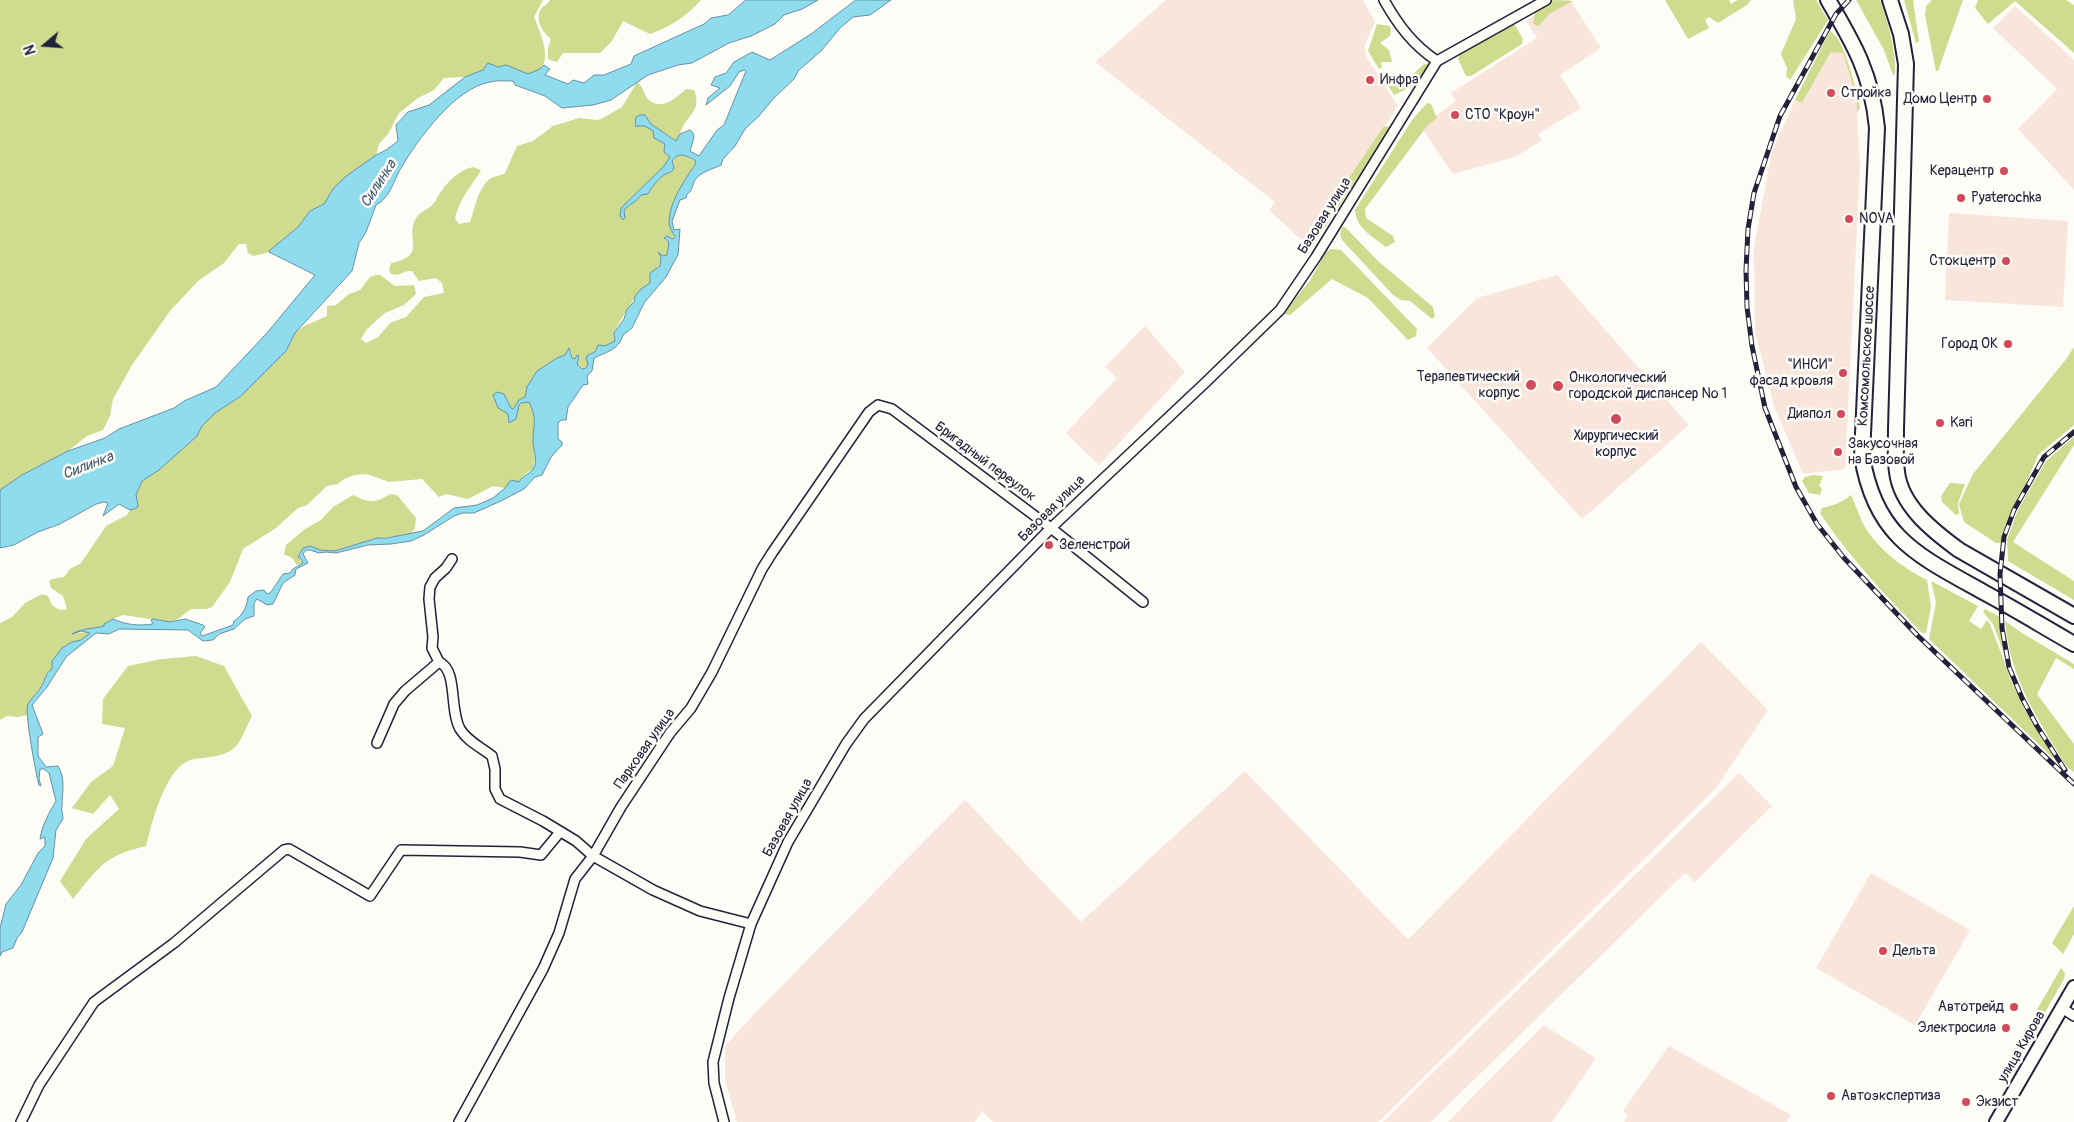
<!DOCTYPE html>
<html>
<head>
<meta charset="utf-8">
<style>
  body { margin:0 }
  #map { position:relative; width:2074px; height:1122px; overflow:hidden; background:#fdfcf7; font-family:Pangolin,sans-serif }
  canvas { display:block }
  .north { position:absolute; left:20px; top:20px; width:50px; height:50px; -webkit-text-stroke:4px #fdfcf7; paint-order:stroke; rotate:252deg; font-size:14px; font-weight:700; line-height:20px; text-align:center; color:#22223b }
  .north::after { content:''; display:block; margin:auto; width:18px; height:22px; background:#22223b; clip-path:polygon(50% 0,100% 100%,50% 72%,0 100%) }
</style>
</head>
<body>
<div id="map">
<canvas width="2074" height="1122"></canvas>
<div class="north">N</div>
</div>
<script>
const ctx = document.querySelector('canvas').getContext('2d');
ctx.lineJoin = 'round';
function paint(path, color) { ctx.fillStyle = color; ctx.fill(path, 'evenodd'); }
function trace(path, color, width, dash) { ctx.strokeStyle = color; ctx.lineWidth = width; ctx.lineCap = dash ? 'butt' : 'round'; ctx.setLineDash(dash || []); ctx.stroke(path); }
function drawText(font, color, halo, rows, align = 'center') {
  ctx.font = font + ' Pangolin,sans-serif'; ctx.lineWidth = 5; ctx.setLineDash([]); ctx.textBaseline = 'middle'; ctx.strokeStyle = halo; ctx.fillStyle = color; for (const [text, x, y, turn = 0] of rows) {
    ctx.save(); ctx.translate(x, y); ctx.rotate((+turn || 0) * Math.PI / 180); ctx.textAlign = isNaN(turn) ? turn : align; if (halo) ctx.strokeText(text, 0, 0); ctx.fillText(text, 0, 0); ctx.restore();
  }
}
const built = new Path2D(`
  M 1166,0 L 1363,0 L 1375,22 L 1364,47 L 1366,57 L 1398,106 L 1305,243 L 1269,210 L 1275,202 L 1095,62 Z
  M 1558,0 L 1570,0 L 1601,48 L 1560,75 L 1581,108 L 1538,134 L 1542,140 L 1515,157 L 1453,174 L 1421,127 L 1456,101 L 1451,93 L 1537,38 L 1526,21 Z
  M 2015,6 L 2074,60 L 2074,190 L 2018,129 L 2057,89 L 1993,28 Z
  M 1832,51 L 1843,53 L 1856,95 L 1860,166 L 1845,469 L 1803,474 L 1774,406 L 1755,332 L 1754,248 L 1772,151 L 1795,100 L 1802,103 Z
  M 1949,213 L 2068,221 L 2063,307 L 1945,300 Z
  M 1557,275 L 1689,425 L 1582,519 L 1427,348 L 1477,298 Z
  M 1145,326 L 1185,372 L 1099,465 L 1066,433 L 1117,378 L 1105,367 Z
  M 1701,642 L 1768,710 L 1716,788 L 1378,1122 L 993,1122 L 982,1111 L 975,1122 L 737,1122 L 725,1080 L 725,1046 L 757,1011 L 965,800 L 1081,922 L 1245,771 L 1408,940 Z
  M 1739,773 L 1772,806 L 1695,882 L 1685,873 L 1431,1122 L 1383,1122 Z
  M 1871,873 L 1970,930 L 1915,1025 L 1816,968 Z
  M 1544,1025 L 1595,1058 L 1592,1064 L 1552,1122 L 1448,1122 Z
  M 1669,1046 L 1791,1115 L 1787,1122 L 1624,1122 L 1628,1115 L 1623,1111 Z`);
const green = new Path2D(`
  M 0,0 L 543,0 L 534,17 C 539,29 553,60 539,70 C 536,72 531,73 528,75 L 506,65 L 483,70 L 465,77 L 444,78 L 434,90 L 418,98 L 399,113 L 388,134 L 379,144 L 376,155 L 333,189 L 324,204 L 310,211 L 298,227 L 269,252 L 254,256 L 248,253 L 246,244 L 239,244 L 224,263 L 198,281 L 170,311 L 132,365 L 113,399 L 110,416 L 103,430 L 87,436 L 68,451 L 22,475 L 0,490 Z
  M 550,0 L 701,0 C 686,17 671,26 650,34 L 623,21 L 612,41 L 600,53 L 563,53 L 557,62 L 548,59 L 548,48 L 551,39 C 543,32 534,20 541,9 C 544,5 547,5 550,0 Z
  M 1553,0 L 1573,1 L 1549,14 L 1539,26 L 1533,24 L 1535,12 Z
  M 1665,0 L 1729,0 L 1731,4 L 1737,0 L 1751,0 L 1747,5 L 1718,23 L 1709,17 L 1705,20 L 1709,28 L 1688,39 Z
  M 1793,0 L 1816,0 L 1828,20 L 1790,80 L 1786,76 L 1787,68 L 1781,54 L 1796,19 Z
  M 1856,0 L 1880,0 C 1888,24 1896,48 1895,74 L 1893,75 L 1884,50 Z
  M 1904,0 L 1913,0 L 1919,42 L 1916,43 Z
  M 1932,0 L 1963,0 L 1938,71 L 1936,71 L 1925,15 L 1926,6 Z
  M 1978,0 L 2066,0 L 2074,5 L 2074,53 L 2015,1 L 1988,24 L 1975,8 Z
  M 1377,24 L 1390,26 L 1391,31 L 1390,36 L 1380,43 L 1389,50 L 1392,62 L 1381,62 L 1382,67 L 1379,69 L 1368,51 Z
  M 1510,25 L 1515,25 L 1523,39 L 1522,44 L 1471,76 L 1466,76 L 1458,59 L 1460,53 Z
  M 1830,31 C 1845,38 1856,91 1860,107 L 1857,113 L 1856,95 L 1843,53 L 1831,52 L 1802,103 L 1795,100 Z
  M 1424,64 L 1430,64 C 1428,82 1408,88 1394,95 L 1384,79 L 1387,76 L 1393,81 C 1407,80 1415,73 1424,64 Z
  M 637,82 C 644,87 643,93 648,99 C 661,112 676,98 686,89 L 694,90 C 701,108 692,112 683,126 C 681,131 679,136 677,141 L 651,124 L 645,115 L 639,115 L 634,124 L 635,126 L 645,126 L 653,131 L 654,136 L 665,144 L 664,152 L 670,157 L 664,166 L 621,208 L 625,217 L 624,210 C 629,204 637,202 641,195 L 648,194 C 650,189 659,178 664,175 C 670,172 671,173 674,167 L 672,161 C 679,151 686,156 696,161 L 696,164 C 683,181 661,214 675,236 L 673,239 L 668,236 L 664,239 L 669,242 L 667,255 L 663,256 L 658,252 L 661,257 L 660,266 L 650,273 L 650,283 C 646,287 638,292 635,297 C 631,305 616,326 614,334 C 613,337 615,339 615,341 L 605,346 L 600,345 L 595,352 L 589,354 L 588,364 L 584,369 L 577,364 L 575,358 L 572,358 L 571,351 L 568,349 L 565,355 L 541,368 L 525,398 L 519,400 L 513,409 L 511,408 L 504,394 L 497,392 L 493,395 L 498,408 L 508,414 L 508,422 L 520,403 L 529,402 L 535,418 L 533,441 L 535,460 L 533,469 L 525,474 L 519,482 L 505,488 L 493,486 L 468,499 L 446,494 L 439,497 L 422,479 L 389,482 L 367,474 L 354,475 L 344,479 L 338,484 L 327,486 L 307,505 L 298,508 L 276,528 L 243,549 L 230,582 L 212,607 L 206,609 L 191,609 L 178,619 L 170,622 L 123,615 L 110,620 L 104,626 L 92,629 L 83,629 L 75,633 L 88,632 L 89,635 C 72,647 56,643 52,669 C 45,674 46,679 41,686 C 35,696 26,702 27,715 L 18,717 L 7,716 L 0,720 L 0,623 L 12,617 L 25,603 L 42,594 L 48,596 L 52,605 C 56,609 61,611 67,609 L 63,596 L 51,588 L 49,581 L 52,579 L 64,577 L 70,569 L 81,563 L 106,526 L 127,515 L 130,510 L 137,508 L 138,505 L 136,495 L 142,481 L 159,470 L 197,436 L 202,426 L 215,413 L 241,396 L 286,351 L 295,333 L 304,326 L 327,316 L 327,306 L 336,305 L 349,294 L 360,290 L 370,277 L 376,275 L 380,275 L 395,286 L 414,285 L 416,294 L 404,305 L 385,313 L 367,329 L 361,339 L 366,343 L 378,337 L 390,323 L 406,317 L 424,297 L 444,293 L 442,283 L 436,278 L 419,281 L 412,271 C 404,270 398,277 391,274 L 389,270 L 391,263 C 429,255 404,239 416,218 C 419,213 426,210 431,206 C 436,202 438,195 442,190 C 449,180 462,169 473,167 L 481,170 C 470,189 460,197 455,219 L 459,224 L 470,222 C 475,209 478,187 490,179 C 494,176 500,176 505,173 L 517,146 L 533,141 L 553,126 L 579,118 L 598,120 L 603,118 L 622,107 Z
  M 1427,103 L 1431,104 L 1437,118 L 1427,126 L 1365,209 L 1366,218 L 1393,236 L 1395,242 L 1386,247 C 1372,236 1356,228 1355,210 L 1412,120 Z
  M 1384,126 L 1389,127 L 1389,130 L 1326,226 L 1322,229 L 1317,225 Z
  M 1342,227 L 1345,227 L 1379,262 L 1433,307 L 1435,316 L 1432,319 L 1410,301 L 1401,300 L 1393,295 L 1342,240 L 1340,234 Z
  M 1331,249 L 1341,250 L 1417,329 L 1416,336 L 1408,340 L 1368,298 L 1332,279 L 1290,315 L 1284,314 L 1285,311 L 1309,282 L 1326,252 Z
  M 2074,347 L 2074,425 L 2038,455 L 2001,543 L 1996,543 L 1964,522 L 1959,504 L 1973,474 L 2067,358 Z
  M 2074,437 L 2074,445 L 2013,542 L 2074,581 L 2074,600 L 2008,561 L 2007,540 L 2018,510 L 2046,461 Z
  M 1813,475 L 1823,476 L 1819,486 L 1822,488 L 1820,495 L 1809,493 L 1802,481 L 1805,477 Z
  M 1950,483 L 1965,484 L 1958,503 L 1959,514 L 1956,515 L 1942,502 L 1941,496 Z
  M 390,494 L 397,495 L 416,518 L 415,528 L 410,535 L 377,538 L 335,551 L 320,550 L 308,546 L 302,549 L 299,558 L 303,563 L 297,565 L 292,558 L 284,554 L 286,545 L 305,529 L 321,520 L 333,507 L 353,495 C 370,503 374,504 390,494 Z
  M 1851,495 C 1856,505 1859,517 1865,527 C 1879,550 1903,568 1927,580 L 1931,607 L 1926,633 L 1922,633 C 1885,595 1849,557 1820,513 L 1822,508 C 1834,505 1841,503 1851,495 Z
  M 1931,581 L 1978,606 L 1969,621 L 1981,629 L 1987,620 L 1990,624 L 2011,680 L 2025,710 L 2057,762 L 1929,639 L 1936,602 Z
  M 1985,609 L 2000,617 L 2005,656 L 1993,624 L 1983,612 Z
  M 2005,621 L 2022,633 L 2074,664 L 2074,669 L 2056,658 L 2037,694 L 2074,744 L 2074,772 L 2066,766 C 2037,717 2010,679 2005,621 Z
  M 196,656 L 224,666 L 252,716 C 239,741 241,752 211,757 C 204,758 195,758 188,761 C 164,772 152,823 146,846 C 104,856 99,867 73,899 L 60,881 L 86,839 L 119,809 L 110,795 L 93,814 L 72,808 L 91,782 L 113,766 L 125,728 L 102,724 L 103,699 L 128,666 L 162,659 Z
  M 2074,906 L 2074,934 L 2063,954 L 2052,943 Z
  M 2061,968 L 2065,973 L 2064,979 L 2015,1065 L 2008,1068 L 2004,1067 Z`);
const water = new Path2D(`
  M 746,0 L 818,0 L 802,9 L 784,15 L 775,24 L 751,36 L 729,43 L 692,63 L 678,65 L 648,75 L 611,100 L 593,105 L 562,108 L 545,96 L 515,85 L 513,81 C 506,81 497,80 490,82 C 455,88 418,139 401,168 C 393,181 391,197 376,205 L 366,232 L 359,243 L 352,271 L 295,333 L 286,351 L 241,396 L 215,413 L 202,426 L 197,436 L 159,470 L 142,481 L 136,495 L 138,505 L 137,508 L 130,510 L 119,504 L 103,516 L 108,503 L 104,502 L 96,504 L 60,524 L 38,532 L 14,545 L 0,548 L 0,490 L 22,475 L 68,451 L 105,438 L 119,429 L 174,408 L 184,401 L 216,387 L 266,334 L 315,275 L 269,252 L 269,251 L 298,227 L 310,211 L 324,204 L 333,189 L 345,177 L 376,155 L 386,150 L 398,141 L 396,125 L 408,112 L 429,105 L 465,77 L 483,70 L 488,63 L 498,67 L 506,65 L 528,74 L 540,69 L 544,65 L 550,69 L 545,75 L 568,84 L 573,80 L 584,83 L 594,75 L 604,75 L 631,64 L 634,56 L 704,24 L 711,18 L 728,15 Z
  M 856,0 L 891,0 L 870,15 L 853,17 L 840,28 L 821,51 L 798,71 L 794,79 L 774,98 L 759,116 L 745,129 L 735,146 L 723,159 L 721,165 C 713,169 700,172 695,180 C 691,186 694,190 687,194 L 686,198 L 680,200 L 672,221 L 674,230 L 680,229 L 678,255 L 675,260 L 666,277 L 644,303 L 632,328 L 623,335 C 619,350 606,352 594,358 L 592,371 L 587,376 L 588,384 L 583,385 L 568,407 L 566,420 L 561,420 L 558,423 L 558,439 L 562,442 L 562,445 L 551,457 L 542,475 L 535,477 L 524,489 L 501,501 L 474,513 L 462,513 L 454,516 L 424,535 L 411,541 L 391,544 L 368,545 L 336,553 L 326,552 L 319,553 L 310,550 L 306,550 L 303,554 L 308,563 L 296,569 L 295,575 L 283,583 L 273,604 L 267,605 L 257,599 L 254,603 L 254,616 L 245,619 L 234,629 L 219,634 L 213,640 L 203,641 L 188,630 L 119,629 L 109,634 L 96,633 L 66,657 L 47,687 L 32,705 L 43,734 L 38,737 L 38,756 L 46,767 L 58,766 C 66,780 62,791 62,806 C 61,811 63,814 63,819 L 56,830 L 53,858 L 22,932 L 17,938 L 13,948 L 2,952 L 0,956 L 0,928 L 6,904 L 21,885 L 38,853 L 45,846 L 45,837 L 40,839 C 42,825 49,813 56,801 L 49,773 L 44,769 L 40,769 L 39,779 L 41,786 L 39,785 C 36,774 24,711 28,704 C 32,697 39,692 42,685 C 46,678 45,674 52,669 L 52,661 L 62,648 L 72,642 L 81,640 L 90,633 L 81,631 L 72,634 C 82,628 93,629 104,626 L 104,624 L 113,619 C 127,625 138,626 153,624 L 151,620 L 153,619 L 170,622 L 185,619 L 203,625 L 205,627 L 200,633 L 202,636 L 233,625 L 234,621 C 242,616 247,607 248,597 L 256,591 L 264,590 L 267,594 L 271,592 L 283,574 L 290,573 L 293,569 L 303,563 L 302,560 L 298,557 L 303,548 L 310,546 L 320,550 L 335,551 L 377,538 L 387,538 L 423,531 L 454,508 L 477,505 L 493,498 L 505,488 L 511,480 L 519,482 C 523,475 529,475 533,469 C 539,461 533,450 533,441 C 533,423 538,421 529,402 L 521,403 L 519,405 L 516,419 L 509,423 L 508,414 L 498,408 L 493,395 L 497,392 L 504,394 L 511,408 L 513,409 L 519,400 L 525,397 L 527,387 L 537,371 L 557,358 L 565,355 L 569,348 L 572,358 L 575,359 L 577,355 L 579,356 L 577,364 L 582,369 L 586,368 L 588,364 L 586,358 L 588,355 L 595,352 L 598,345 L 605,346 L 615,341 L 614,333 L 624,319 L 627,309 L 634,302 L 635,296 L 641,289 L 650,283 L 650,273 L 660,266 L 661,257 L 658,252 L 663,256 L 667,255 L 669,242 L 664,238 L 667,236 L 673,239 L 675,237 C 673,232 669,228 669,222 C 670,200 685,180 696,163 L 695,160 C 686,156 679,151 672,161 L 674,168 C 671,174 669,172 664,175 C 659,178 650,189 648,194 L 641,195 C 637,202 629,204 624,210 L 625,218 L 623,220 L 620,216 L 621,208 L 664,166 L 670,157 L 664,152 L 665,144 L 654,138 L 653,131 L 645,126 L 635,126 L 636,117 L 640,115 L 645,115 L 651,124 L 676,141 L 680,134 L 690,130 L 693,133 L 694,137 L 690,151 L 699,156 L 717,130 L 724,125 L 746,71 L 744,70 L 739,72 L 730,86 L 706,105 L 708,98 L 720,88 L 711,85 L 715,77 L 726,73 L 734,62 L 752,52 L 770,60 L 811,34 Z`);
const minor = new Path2D(`
  M 1384,0 C 1398,25 1413,45 1437,61
  M 439,662 C 458,670 449,709 460,729 C 468,742 481,747 492,756 L 495,769 L 495,789 L 500,799 L 543,821 L 576,841 L 593,856 L 653,890 L 700,911 L 751,924
  M 377,743 L 394,704 L 405,691 L 439,662 L 432,648 L 433,637 L 429,599 L 430,587 L 435,578 L 446,568 L 452,559
  M 2062,1008 L 2074,1016
  M 21,1122 L 39,1085 L 94,1002 L 174,943 L 284,850 L 289,849 L 370,896 L 401,850 L 520,852 L 541,855 L 560,832
  M 459,1122 L 543,969 L 559,933 L 575,879 L 593,856 L 621,807 L 670,733 L 691,708 L 712,672 L 762,569 L 772,553 L 869,412 L 878,405 L 892,409 L 1051,528 L 1143,602
  M 724,1122 L 714,1083 L 713,1062 L 729,998 L 751,924 L 788,842 L 846,744 L 864,719 L 1051,528 L 1206,382 L 1280,310 L 1316,257 L 1437,61 L 1546,0`);
const secondary = new Path2D(`
  M 1996,1122 L 2074,987`);
const primary = new Path2D(`
  M 1828,0 C 1854,44 1872,75 1877,128 L 1862,456 C 1875,538 1919,556 1985,593 C 2015,609 2044,627 2074,644
  M 1890,0 L 1901,34 L 1906,64 L 1896,429 C 1896,443 1895,458 1897,472 C 1901,506 1933,531 1959,550 L 2074,616`);
const rail = new Path2D(`
  M 1849,0 L 1836,14 L 1780,116 L 1754,193 L 1748,229 L 1746,270 L 1747,307 L 1752,346 L 1765,408 L 1796,487 L 1817,524 L 1844,558 L 1917,635 L 2074,784
  M 2065,770 L 2037,726 L 2022,698 L 2009,667 L 2002,628 L 2000,574 L 2004,537 L 2014,510 L 2044,457 L 2074,432`);
const markers = [
  [1370,80,5,"#d1495b"],
  [1831,93,5,"#d1495b"],
  [1987,99,5,"#d1495b"],
  [1455,115,5,"#d1495b"],
  [2004,171,5,"#d1495b"],
  [1961,198,5,"#d1495b"],
  [1849,219,5,"#d1495b"],
  [2006,261,5,"#d1495b"],
  [2008,344,5,"#d1495b"],
  [1843,373,5,"#d1495b"],
  [1531,385,6,"#d1495b"],
  [1558,386,6,"#d1495b"],
  [1841,414,5,"#d1495b"],
  [1616,419,6,"#d1495b"],
  [1940,423,5,"#d1495b"],
  [1838,452,5,"#d1495b"],
  [1049,545,5,"#d1495b"],
  [1883,951,5,"#d1495b"],
  [2014,1007,5,"#d1495b"],
  [2006,1028,5,"#d1495b"],
  [1831,1096,5,"#d1495b"],
  [1966,1102,5,"#d1495b"]
];
const poiNames = [
  ["Инфра",1380,80],
  ["Стройка",1841,93],
  ["Домо Центр",1977,99,"right"],
  ["СТО \"Кроун\"",1465,115],
  ["Керацентр",1994,171,"right"],
  ["Pyaterochka",1971,198],
  ["NOVA",1859,219],
  ["Стокцентр",1996,261,"right"],
  ["Город ОК",1998,344,"right"],
  ["\"ИНСИ\"",1833,365,"right"],
  ["фасад кровля",1833,381,"right"],
  ["Терапевтический",1520,377,"right"],
  ["корпус",1520,393,"right"],
  ["Онкологический",1569,378],
  ["городской диспансер № 1",1569,394],
  ["Диапол",1831,414,"right"],
  ["Kari",1950,423],
  ["Хирургический",1616,436,"center"],
  ["корпус",1616,452,"center"],
  ["Закусочная",1848,444],
  ["на Базовой",1848,460],
  ["Зеленстрой",1059,545],
  ["Дельта",1893,951],
  ["Автотрейд",2004,1007,"right"],
  ["Электросила",1996,1028,"right"],
  ["Автоэкспертиза",1841,1096],
  ["Экзист",1976,1102]
];
const streetNames = [
  ["Базовая улица",1325,216,-58],
  ["Комсомольское шоссе",1867,356,-87],
  ["Бригадный переулок",985,462,37],
  ["Базовая улица",1052,509,-45],
  ["Парковая улица",645,749,-55],
  ["Базовая улица",788,818,-61],
  ["улица Кирова",2022,1047,-60]
];
const waterNames = [
  ["Силинка",379,184,-57],
  ["Силинка",88,466,-21]
];
paint(built, '#f8e6dd');
paint(green, '#cfdc8f');
paint(water, '#8fdcee');
trace(water, '#6392a6', 1);
trace(minor, '#22223b', 12);
trace(secondary, '#22223b', 16);
trace(primary, '#22223b', 18);
trace(minor, '#fdfcf7', 9);
trace(secondary, '#fdfcf7', 12);
trace(primary, '#fdfcf7', 14);
trace(rail, '#22223b', 5);
trace(rail, '#fdfcf7', 3, [9]);
for (const [x, y, r, color] of markers) { const dot = new Path2D(); dot.arc(x, y, r, 0, 2 * Math.PI); ctx.fillStyle = color; ctx.fill(dot); trace(dot, '#fdfcf7', 2); }
drawText('14px', '#22223b', '#fdfcf7', poiNames, 'left');
drawText('14px', '#22223b', '#fdfcf7', streetNames);
drawText('italic 15px', '#435a71', '#fdfcf7', waterNames);
</script>
</body>
</html>
